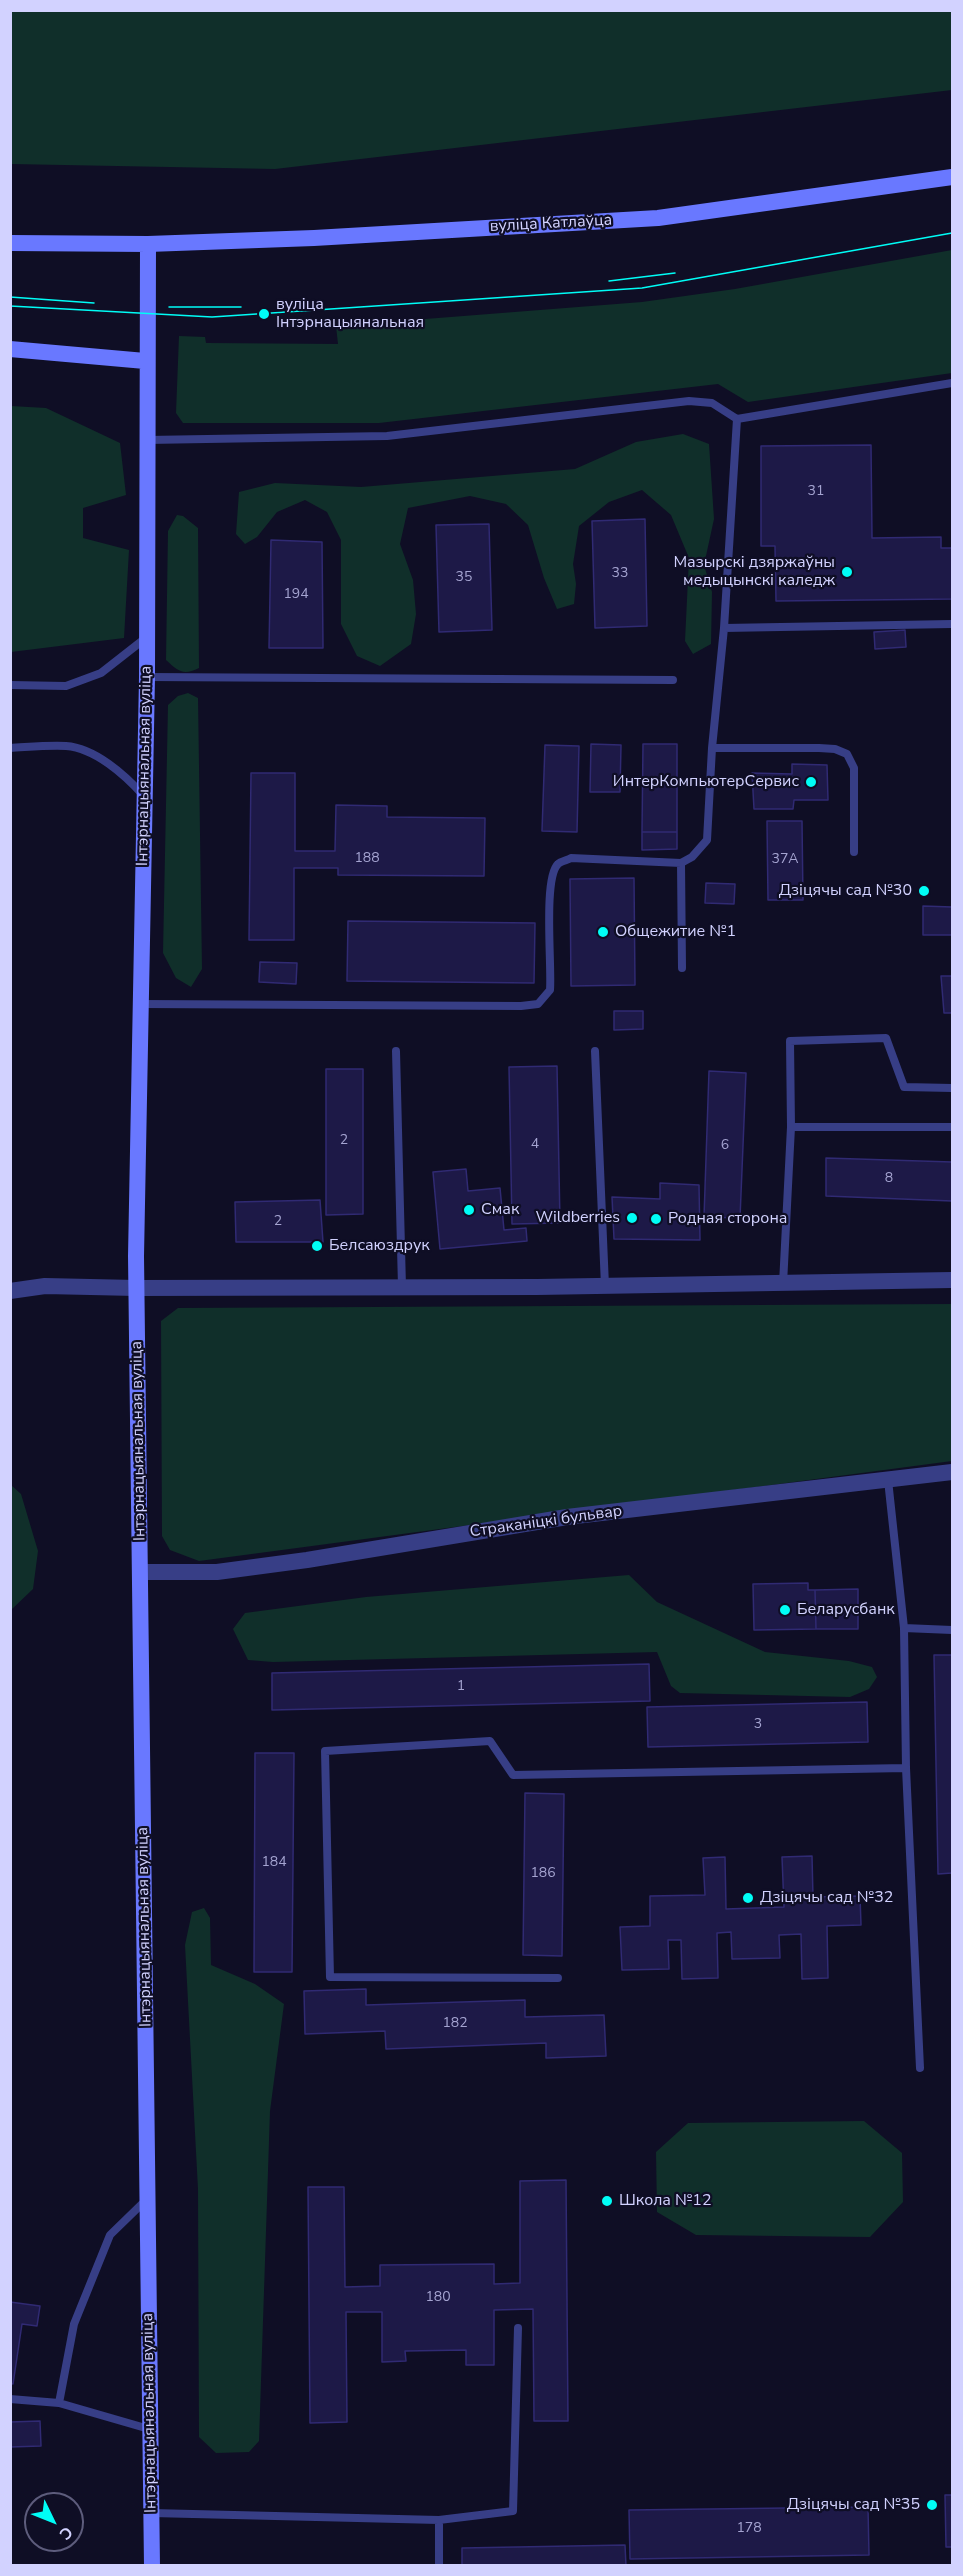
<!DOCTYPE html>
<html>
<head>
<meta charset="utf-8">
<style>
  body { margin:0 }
  #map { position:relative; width:963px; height:2576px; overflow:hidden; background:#0f0e25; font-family:"Nunito Sans",sans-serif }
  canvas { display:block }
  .frame { position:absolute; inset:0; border:12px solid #d2d2ff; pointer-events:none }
  .north { position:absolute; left:24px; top:2492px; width:60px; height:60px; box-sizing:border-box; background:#0f0e25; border:2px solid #5d5c7c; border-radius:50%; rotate:133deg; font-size:16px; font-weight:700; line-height:24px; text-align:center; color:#d2d2ff }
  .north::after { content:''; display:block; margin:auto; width:21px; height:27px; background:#00fdf6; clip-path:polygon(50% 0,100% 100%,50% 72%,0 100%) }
</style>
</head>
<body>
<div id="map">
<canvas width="963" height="2576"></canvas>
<div class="frame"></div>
<div class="north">С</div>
</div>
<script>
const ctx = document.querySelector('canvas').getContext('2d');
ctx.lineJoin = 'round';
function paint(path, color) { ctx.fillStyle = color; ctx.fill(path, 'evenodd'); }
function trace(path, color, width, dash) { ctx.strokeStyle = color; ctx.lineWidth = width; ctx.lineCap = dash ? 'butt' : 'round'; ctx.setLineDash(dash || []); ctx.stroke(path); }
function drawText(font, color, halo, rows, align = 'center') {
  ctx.font = font + ' "Nunito Sans",sans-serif'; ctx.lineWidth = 4.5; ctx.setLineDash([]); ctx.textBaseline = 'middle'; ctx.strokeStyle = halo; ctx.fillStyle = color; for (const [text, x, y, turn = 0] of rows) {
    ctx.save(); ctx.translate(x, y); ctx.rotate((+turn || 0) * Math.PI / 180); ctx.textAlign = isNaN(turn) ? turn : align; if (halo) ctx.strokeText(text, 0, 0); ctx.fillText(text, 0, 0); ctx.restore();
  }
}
const green = new Path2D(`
  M 11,10 L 952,11 L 952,90 L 275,169 L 11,164 Z
  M 952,250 L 952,373 L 748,402 L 718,384 L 379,423 L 183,423 L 176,413 L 179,336 L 205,337 L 206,343 L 338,344 L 336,326 L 642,302 L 735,289 Z
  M 11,406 L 46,408 L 120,443 L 126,495 L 83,508 L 83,538 L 129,550 L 124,638 L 11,652 Z
  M 683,434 L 709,444 L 714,519 L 704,565 L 712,592 L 711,644 L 693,654 L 685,641 L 689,558 L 671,515 L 642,490 L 609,502 L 579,526 L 573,564 L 576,584 L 574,604 L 557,609 L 544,578 L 528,525 L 506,504 L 470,496 L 408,508 L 400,544 L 413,580 L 416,614 L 411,644 L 380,666 L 357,656 L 341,624 L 341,540 L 327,512 L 305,500 L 277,512 L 257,537 L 245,544 L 236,534 L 239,492 L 275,483 L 361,487 L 575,469 L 636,442 Z
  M 177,515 L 183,516 L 198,528 L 199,668 C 183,676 178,671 166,660 L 168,531 Z
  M 188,693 L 198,698 L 202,969 L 191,987 L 176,978 L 163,953 L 168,705 L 178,696 Z
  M 952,1304 L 952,1461 L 199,1561 L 170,1550 L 162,1536 L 161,1321 L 178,1308 Z
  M 11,1485 L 21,1494 L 38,1551 L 33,1589 L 11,1610 Z
  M 629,1575 L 657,1602 L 765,1652 L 849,1661 L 872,1667 L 877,1677 L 869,1689 L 850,1697 L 680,1693 L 671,1686 L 657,1652 L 273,1662 L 248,1660 L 233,1629 L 245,1613 L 366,1597 Z
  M 204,1908 L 210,1918 L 211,1965 L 255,1984 L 284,2004 L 270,2111 L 259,2441 L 249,2452 L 216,2453 L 199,2437 L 198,2189 L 185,1945 L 192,1912 Z
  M 864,2121 L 902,2153 L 903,2202 L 870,2237 L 696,2235 L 657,2212 L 656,2152 L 688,2123 Z`);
const building = new Path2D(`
  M 871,445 L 872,538 L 941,537 L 941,548 L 952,548 L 952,599 L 776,601 L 775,546 L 761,546 L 761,446 Z
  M 645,519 L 647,626 L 595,628 L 592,521 Z
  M 489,524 L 492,630 L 439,632 L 436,525 Z
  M 271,540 L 322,542 L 323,648 L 269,648 Z
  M 905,630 L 906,647 L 875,649 L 874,632 Z
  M 591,744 L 621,745 L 620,792 L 590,792 Z
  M 643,744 L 677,744 L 677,832 L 642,832 Z
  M 545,745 L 579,746 L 577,832 L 542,831 Z
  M 792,764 L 827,765 L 828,800 L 794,800 L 793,809 L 754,809 L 752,773 L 792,774 Z
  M 251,773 L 295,773 L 295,851 L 335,851 L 336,805 L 387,806 L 387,817 L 485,818 L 484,876 L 338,875 L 338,868 L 294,868 L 294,940 L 249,940 Z
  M 767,821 L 802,821 L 803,900 L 768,900 Z
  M 642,832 L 677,832 L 677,849 L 642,850 Z
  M 634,878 L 635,985 L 571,986 L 570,879 Z
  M 706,883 L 735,884 L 734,904 L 705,903 Z
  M 923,906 L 952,907 L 952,935 L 923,935 Z
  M 348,921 L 535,923 L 534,983 L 347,981 Z
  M 260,962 L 297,963 L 296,984 L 259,982 Z
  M 941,976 L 952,976 L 952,1013 L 944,1013 Z
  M 614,1011 L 643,1011 L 643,1029 L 614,1030 Z
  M 557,1066 L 560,1223 L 512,1224 L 509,1067 Z
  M 326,1069 L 363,1069 L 363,1214 L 326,1215 Z
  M 709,1071 L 746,1073 L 740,1218 L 704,1217 Z
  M 826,1158 L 952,1162 L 952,1201 L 826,1196 Z
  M 466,1169 L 468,1191 L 500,1188 L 504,1230 L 526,1228 L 527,1241 L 440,1249 L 433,1172 Z
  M 660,1183 L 699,1185 L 700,1240 L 614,1239 L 612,1197 L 660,1199 Z
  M 320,1200 L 323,1242 L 236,1242 L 235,1202 Z
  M 808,1583 L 808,1590 L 815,1590 L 816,1629 L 754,1630 L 753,1584 Z
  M 858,1589 L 858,1629 L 816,1629 L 815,1590 Z
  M 934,1655 L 952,1655 L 952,1873 L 938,1874 Z
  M 649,1664 L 650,1701 L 272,1710 L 272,1673 Z
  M 867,1702 L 868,1742 L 648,1747 L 647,1707 Z
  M 255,1753 L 294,1753 L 292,1972 L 254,1972 Z
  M 525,1793 L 564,1794 L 562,1956 L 523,1955 Z
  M 812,1856 L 813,1897 L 860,1896 L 861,1925 L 827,1926 L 828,1978 L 802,1979 L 801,1934 L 779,1935 L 780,1958 L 732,1959 L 731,1932 L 717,1933 L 718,1978 L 682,1979 L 681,1940 L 668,1940 L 669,1969 L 622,1970 L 620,1927 L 650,1926 L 650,1896 L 705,1895 L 703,1858 L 725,1857 L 726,1909 L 784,1907 L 782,1857 Z
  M 366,1989 L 366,2005 L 525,2000 L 525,2017 L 604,2015 L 606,2056 L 546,2058 L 546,2043 L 386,2049 L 385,2031 L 305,2034 L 304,1991 Z
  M 566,2180 L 568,2421 L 534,2421 L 533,2309 L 494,2310 L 494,2365 L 466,2365 L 466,2350 L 405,2351 L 406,2361 L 382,2362 L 382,2312 L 346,2312 L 347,2422 L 310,2423 L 308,2187 L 344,2187 L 345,2287 L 380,2286 L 380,2265 L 494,2264 L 494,2284 L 520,2283 L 520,2181 Z
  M 10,2302 L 40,2306 L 37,2326 L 22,2324 L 13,2384 L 10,2383 Z
  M 40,2421 L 41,2446 L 10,2447 L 10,2422 Z
  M 945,2495 L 952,2495 L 952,2547 L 946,2547 Z
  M 868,2507 L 869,2555 L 630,2559 L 629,2510 Z
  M 625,2545 L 626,2566 L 462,2566 L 462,2548 Z`);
const service = new Path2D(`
  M 737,419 L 952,383
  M 147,440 L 387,436 L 689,401 L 712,403 L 737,419 L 724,628 L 712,748
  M 724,628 L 952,624
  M 147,677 L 673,680
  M 10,685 L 66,686 L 101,673 L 147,637
  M 10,748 C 29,747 48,745 66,746 C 95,748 125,775 143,795
  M 681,863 L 682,968
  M 140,1004 L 521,1006 L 538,1004 L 550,990 C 552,966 543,878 558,864 C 561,861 568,860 571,858 L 681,863 L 692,857 L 707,840 L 712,748 L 819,748 L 835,749 L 847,754 L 854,768 L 854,852
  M 396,1051 L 402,1287
  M 595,1051 L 605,1286
  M 791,1127 L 790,1041 L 886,1038 L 904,1087 L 952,1088
  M 783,1284 L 791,1127 L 952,1127
  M 904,1628 L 952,1630
  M 906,1768 L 920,2068
  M 558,1978 L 330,1977 L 325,1751 L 490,1741 L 513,1775 L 906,1768 L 904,1628 L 888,1480
  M 10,2399 L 59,2403 L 149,2429
  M 59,2403 L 74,2324 L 110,2235 L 147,2199
  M 152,2513 L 439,2520 L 439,2566
  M 439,2520 L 513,2511 L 518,2328`);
const minor = new Path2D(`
  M 10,1291 L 45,1286 L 136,1288`);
const tertiary = new Path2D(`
  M 136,1288 L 537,1287 L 952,1280
  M 140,1572 L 217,1572 L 307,1560 L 567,1517 L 952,1472`);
const secondary = new Path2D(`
  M 10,243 L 148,244 L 314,238 L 658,218 L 952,177
  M 148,244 L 147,677 L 136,1256 L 152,2566
  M 10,349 L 145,361`);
const tram = new Path2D(`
  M 609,281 L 675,273
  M 10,297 L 94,303
  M 10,306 L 212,317 L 642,288 L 952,233
  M 169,307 L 241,307`);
const markers = [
  [264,314,6,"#00fdf6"],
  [847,572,6,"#00fdf6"],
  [811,782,6,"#00fdf6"],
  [924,891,6,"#00fdf6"],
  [603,932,6,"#00fdf6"],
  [469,1210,6,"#00fdf6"],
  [632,1218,6,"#00fdf6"],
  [656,1219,6,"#00fdf6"],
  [317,1246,6,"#00fdf6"],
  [785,1610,6,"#00fdf6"],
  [748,1898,6,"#00fdf6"],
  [607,2201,6,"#00fdf6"],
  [932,2505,6,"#00fdf6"]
];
const numberNames = [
  ["31",816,492],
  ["33",620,574],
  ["35",464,578],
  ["194",296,595],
  ["188",367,859],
  ["37А",785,860],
  ["2",344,1141],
  ["4",535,1145],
  ["6",725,1146],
  ["8",889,1179],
  ["2",278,1222],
  ["1",461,1687],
  ["3",758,1725],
  ["184",274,1863],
  ["186",543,1874],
  ["182",455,2024],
  ["180",438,2298],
  ["178",749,2529]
];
const streetNames = [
  ["вуліца Катлаўца",551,224,-3],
  ["Інтэрнацыянальная вуліца",145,766,-89],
  ["Інтэрнацыянальная вуліца",139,1441,-91],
  ["Страканіцкі бульвар",546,1522,-8],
  ["Інтэрнацыянальная вуліца",145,1927,-91],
  ["Інтэрнацыянальная вуліца",150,2413,-91]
];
const poiNames = [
  ["вуліца",276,305],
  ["Інтэрнацыянальная",276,323],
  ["Мазырскі дзяржаўны",835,563,"right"],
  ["медыцынскі каледж",835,581,"right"],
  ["ИнтерКомпьютерСервис",799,782,"right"],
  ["Дзіцячы сад №30",912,891,"right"],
  ["Общежитие №1",615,932],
  ["Смак",481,1210],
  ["Wildberries",620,1218,"right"],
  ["Родная сторона",668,1219],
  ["Белсаюздрук",329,1246],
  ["Беларусбанк",797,1610],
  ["Дзіцячы сад №32",760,1898],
  ["Школа №12",619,2201],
  ["Дзіцячы сад №35",920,2505,"right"]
];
paint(green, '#102f2a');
paint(building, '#1d1947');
trace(building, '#302a73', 1.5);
trace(service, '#373e86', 8);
trace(minor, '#373e86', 16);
trace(tertiary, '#373e86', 16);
trace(secondary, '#6978ff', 16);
trace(tram, '#00fdf6', 1.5);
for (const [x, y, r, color] of markers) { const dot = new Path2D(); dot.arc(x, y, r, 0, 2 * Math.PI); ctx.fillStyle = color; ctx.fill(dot); trace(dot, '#0f0e25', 2); }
drawText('14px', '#a5a4d1', null, numberNames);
drawText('16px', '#d2d2ff', '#0f0e25', streetNames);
drawText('16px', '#d2d2ff', '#0f0e25', poiNames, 'left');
</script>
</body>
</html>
